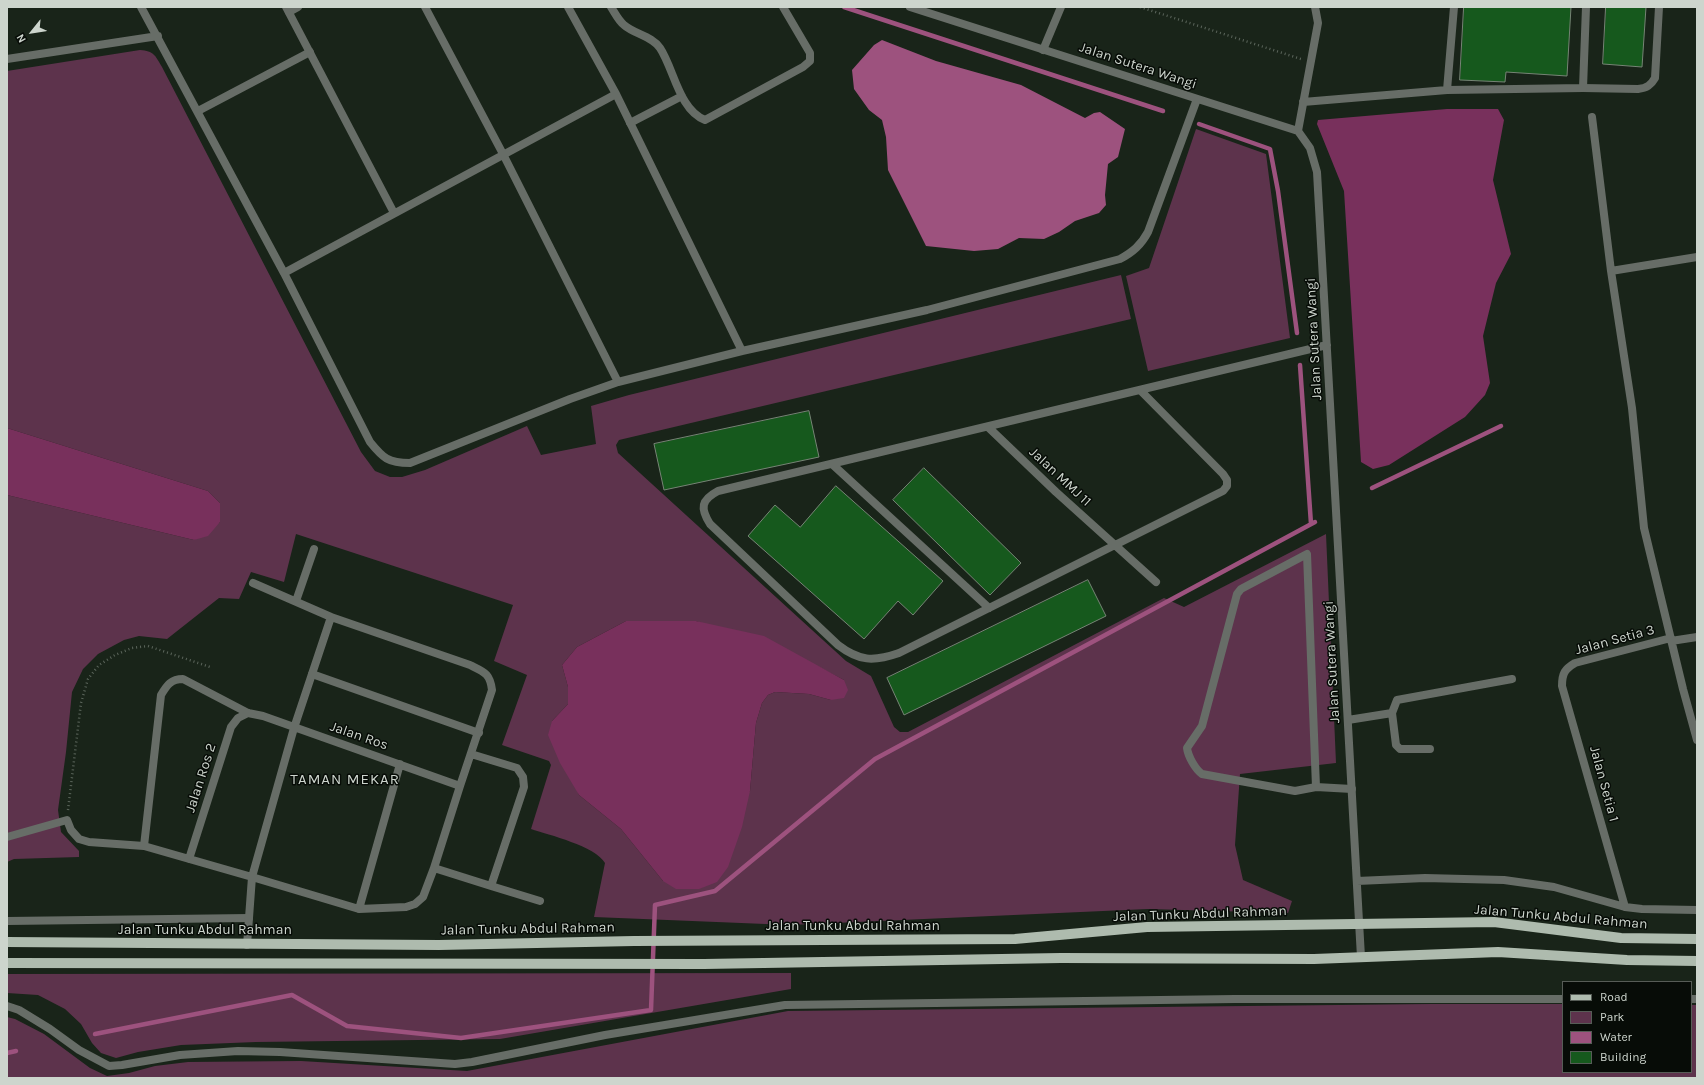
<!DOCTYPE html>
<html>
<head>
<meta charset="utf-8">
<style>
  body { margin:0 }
  #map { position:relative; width:1704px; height:1085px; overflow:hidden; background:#192419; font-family:Karla,sans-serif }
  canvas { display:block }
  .frame { position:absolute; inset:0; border:8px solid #cdd5cd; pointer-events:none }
  .legend { position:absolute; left:1562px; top:981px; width:130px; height:92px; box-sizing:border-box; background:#070c07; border:1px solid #565c56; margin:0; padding:5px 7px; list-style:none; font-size:12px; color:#cdd5cd }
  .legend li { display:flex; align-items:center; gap:8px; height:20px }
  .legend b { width:20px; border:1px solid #565c56 }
  .north { position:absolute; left:12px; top:12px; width:40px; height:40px; -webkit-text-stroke:3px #070c07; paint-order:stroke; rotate:240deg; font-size:11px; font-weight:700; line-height:16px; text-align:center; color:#cdd5cd }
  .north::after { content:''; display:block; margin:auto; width:14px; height:18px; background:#cdd5cd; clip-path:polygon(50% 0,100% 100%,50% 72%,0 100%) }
</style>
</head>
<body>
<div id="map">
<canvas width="1704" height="1085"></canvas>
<div class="frame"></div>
<ul class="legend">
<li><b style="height:5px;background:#aebbae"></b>Road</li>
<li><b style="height:11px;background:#5d334c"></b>Park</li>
<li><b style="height:11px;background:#9d527e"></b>Water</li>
<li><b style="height:11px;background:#16591d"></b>Building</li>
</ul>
<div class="north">N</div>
</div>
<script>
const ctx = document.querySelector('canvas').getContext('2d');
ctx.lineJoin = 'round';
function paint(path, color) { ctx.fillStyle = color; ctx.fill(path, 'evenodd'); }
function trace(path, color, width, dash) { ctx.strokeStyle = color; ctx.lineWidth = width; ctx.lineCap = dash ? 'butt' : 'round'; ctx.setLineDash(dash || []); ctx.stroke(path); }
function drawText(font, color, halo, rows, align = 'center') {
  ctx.font = font + ' Karla,sans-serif'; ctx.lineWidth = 3; ctx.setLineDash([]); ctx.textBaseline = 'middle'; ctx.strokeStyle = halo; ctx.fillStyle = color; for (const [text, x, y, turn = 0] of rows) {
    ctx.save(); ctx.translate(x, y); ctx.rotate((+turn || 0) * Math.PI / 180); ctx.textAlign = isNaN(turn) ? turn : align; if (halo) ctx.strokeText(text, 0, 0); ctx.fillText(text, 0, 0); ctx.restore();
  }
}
const green = new Path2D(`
  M 140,50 C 154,51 155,55 162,67 L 361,452 L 375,471 L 390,477 L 402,477 L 425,470 L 527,426 L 541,455 L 596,444 L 591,406 L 629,395 L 1121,275 L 1131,319 L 619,440 L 616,445 L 618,453 L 846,661 L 871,676 L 894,727 L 900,732 L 908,732 L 1164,598 L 1184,607 L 1326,534 L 1336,763 L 1240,774 L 1235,845 L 1243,880 L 1292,901 L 1288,913 L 1148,909 L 790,925 L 594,917 L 605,863 C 595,846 549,835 531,829 L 551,765 L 549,761 L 502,745 L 527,675 L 494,661 L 513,605 L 296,534 L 284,582 L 251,572 L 239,599 L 219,598 L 167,639 L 139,636 L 124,640 L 98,654 L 83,669 L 72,692 L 66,752 L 58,810 L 61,832 L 79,851 L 79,857 L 14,859 L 7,862 L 7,495 L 194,540 L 220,522 L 220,503 L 208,491 L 7,428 L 7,71 ZM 626,621 L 696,621 L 819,667 L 844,680 L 831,700 L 809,694 L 775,692 L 768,695 L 762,703 L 756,723 L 750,791 L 663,881 L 621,829 L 579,795 L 552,721 L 568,704 L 568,687 L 562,665 L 577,647 Z
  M 1196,129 L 1266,154 L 1290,338 L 1148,371 L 1126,276 L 1149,268 Z
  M 791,973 L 791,989 L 500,1039 L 256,1042 L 181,1045 L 138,1052 L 116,1058 L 101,1053 L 92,1043 L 81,1024 L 65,1009 L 38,995 L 7,993 L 7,974 Z
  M 1430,1004 L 1563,1004 L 1563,1072 L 1691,1072 L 1691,1005 L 1697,1005 L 1697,1078 L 7,1078 L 7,1017 L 15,1019 L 44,1034 L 90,1068 L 107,1076 L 129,1073 L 155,1066 L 188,1062 L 301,1061 L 467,1071 L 788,1011 Z`);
const forest = new Path2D(`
  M 1447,109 L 1498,109 L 1504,120 L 1493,180 L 1511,254 L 1496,283 L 1483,336 L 1490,383 L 1485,395 L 1465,417 L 1389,465 L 1373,469 L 1361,462 L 1344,191 L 1317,124 L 1318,120 Z
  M 7,428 L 208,491 L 220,503 L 220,522 L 208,536 L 194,540 L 7,495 Z
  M 626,621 L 696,621 L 764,636 L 844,680 L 848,690 L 844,698 L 831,700 L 809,694 L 775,692 L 768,695 L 762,703 L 756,723 L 750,791 L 742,827 L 728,867 L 717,882 L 699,889 L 676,889 L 663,881 L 621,829 L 579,795 L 560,763 L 548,735 L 552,721 L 568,704 L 568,687 L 562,665 L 577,647 Z`);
const water = new Path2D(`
  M 882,40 L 936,61 L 1021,85 L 1085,118 L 1094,113 L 1100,112 L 1125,129 L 1118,157 L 1108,164 L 1105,195 L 1106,205 L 1099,213 L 1075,221 L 1059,232 L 1044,239 L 1019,238 L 998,249 L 974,251 L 926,246 L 888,170 L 886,137 L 882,120 L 869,110 L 854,89 L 852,70 L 874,45 Z`);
const stream = new Path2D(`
  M 844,7 L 1163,111
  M 1199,124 L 1270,149 L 1278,191 L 1297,333
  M 1300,365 L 1311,524
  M 1372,488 L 1501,426
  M 95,1034 L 292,995 L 347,1026 L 461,1038 L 651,1010 L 655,905 L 715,891 L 875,759 L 1315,522
  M 7,1053 L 16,1051`);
const building = new Path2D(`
  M 1464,7 L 1571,7 L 1567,76 L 1506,72 L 1505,82 L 1460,80 Z
  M 1606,7 L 1646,7 L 1642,67 L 1603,64 Z
  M 809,411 L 819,457 L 664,490 L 654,444 Z
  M 924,468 L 1021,563 L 990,595 L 893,500 Z
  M 836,486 L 943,581 L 913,615 L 898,601 L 864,639 L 748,536 L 775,505 L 800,527 Z
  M 1088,580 L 1106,616 L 904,715 L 887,678 Z`);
const path = new Path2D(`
  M 1140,7 L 1301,59
  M 68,810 L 81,703 L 88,679 L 99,665 L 115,655 L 132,648 L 148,646 L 210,667`);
const lane = new Path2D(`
  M 611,7 C 615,13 618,20 624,25 C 634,34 652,36 660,48 C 674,69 679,110 705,120 L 803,67 L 810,61 L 810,53 L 783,7
  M 289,12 L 298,7
  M 1043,50 L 1061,7
  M 1583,88 L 1638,89 C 1647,88 1651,85 1655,78 L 1659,7
  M 198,111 L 310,52
  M 630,123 L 682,96
  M 312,674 L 479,733
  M 1316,787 L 1295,791 L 1202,774 C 1195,769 1188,756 1187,748 L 1202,726 L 1237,594 L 1241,589 L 1307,554 L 1316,787 L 1352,789
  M 7,921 L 249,918
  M 1691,999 L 1697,999
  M 7,1006 L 19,1010 L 50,1029 L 79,1050 L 109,1066 L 122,1065 L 180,1055 L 238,1051 L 280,1052 L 455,1064 L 472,1062 L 605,1035 L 785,1005 L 1235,999 L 1563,999`);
const street = new Path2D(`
  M 141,7 L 284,273 L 370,442 C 383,458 388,463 410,463 L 570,399 L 618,382 L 742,351 L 927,310 L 1120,259 C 1133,252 1141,245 1148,232 L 1197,99
  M 286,7 L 394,213
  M 425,7 L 503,154 L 618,382
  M 568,7 L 616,94 L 742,351
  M 910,7 L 1298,131 L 1310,148 L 1317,172 L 1361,957
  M 7,59 L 158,36
  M 1447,90 L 1583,88 L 1586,7
  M 1303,102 L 1447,90 L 1454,7
  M 1592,117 L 1611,271 L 1632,408 L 1644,528 L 1683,689 L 1697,740
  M 1298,131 L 1318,23 L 1315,7
  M 1611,271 L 1697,257
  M 284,273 L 616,94
  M 1140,390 L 1223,474 L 1227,480 L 1227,486 L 1223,491 L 899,653 C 873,662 859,661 838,645 L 710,524 C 700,508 701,500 718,491 L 1327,345
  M 988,427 L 1056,492 L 1156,582
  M 832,464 L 989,608
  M 253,583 L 331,617
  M 296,601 L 314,549
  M 1671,641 L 1697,637
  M 1392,713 L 1396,745 L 1400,749 L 1430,749
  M 1348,720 L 1392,713 L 1397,700 L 1512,679
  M 7,837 L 67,820 L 71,830 L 79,839 L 89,842 L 144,846 L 252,877 L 247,945
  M 144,846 L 161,695 C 167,685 171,679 183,679 L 248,713 L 263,716 L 460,786
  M 189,859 L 231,727 L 238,718 L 248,713
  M 434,868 L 491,886 L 524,787 L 523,777 L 517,768 L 471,754
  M 1357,881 L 1425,878 L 1504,880 L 1554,887 L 1625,907 L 1642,909 L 1697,910
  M 491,886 L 540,901
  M 1625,907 L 1562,686 C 1562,673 1565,669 1575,663 L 1671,638
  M 359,909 L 252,877 L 294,728 L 331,617 L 470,665 C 484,672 490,673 492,690 L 460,786 L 434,868 L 423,897 L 415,904 L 406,907 L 359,909 L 400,764`);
const primary = new Path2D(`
  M 7,942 L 439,945 L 634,941 L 1015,939 L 1147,927 L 1494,922 L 1621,938 L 1697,939
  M 7,963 L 704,964 L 1061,958 L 1314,959 L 1498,952 L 1627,960 L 1697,961`);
const streetNames = [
  ["Jalan Sutera Wangi",1138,66,18],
  ["Jalan Sutera Wangi",1314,339,-93],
  ["Jalan MMJ 11",1060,477,43],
  ["Jalan Setia 3",1615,640,-15],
  ["Jalan Sutera Wangi",1332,662,-93],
  ["Jalan Ros",359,736,19],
  ["Jalan Ros 2",201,778,-72],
  ["Jalan Setia 1",1604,784,75],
  ["Jalan Tunku Abdul Rahman",1200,914,-2],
  ["Jalan Tunku Abdul Rahman",1561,917,5],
  ["Jalan Tunku Abdul Rahman",853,926],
  ["Jalan Tunku Abdul Rahman",528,929,-1],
  ["Jalan Tunku Abdul Rahman",205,930]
];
const neighbourhoodNames = [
  ["TAMAN MEKAR",345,780]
];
paint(green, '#5d334c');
paint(forest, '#78305c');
paint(water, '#9d527e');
trace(stream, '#9d527e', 4.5);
paint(building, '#16591d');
trace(building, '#768475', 1);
trace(path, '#5c665c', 2.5, [1, 3]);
trace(lane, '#676d67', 8);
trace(street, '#676d67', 8);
trace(primary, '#aebbae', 10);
drawText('14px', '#cdd5cd', '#070c07', streetNames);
ctx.letterSpacing = '1px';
drawText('15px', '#cdd5cd', '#070c07', neighbourhoodNames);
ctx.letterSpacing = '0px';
</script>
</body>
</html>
